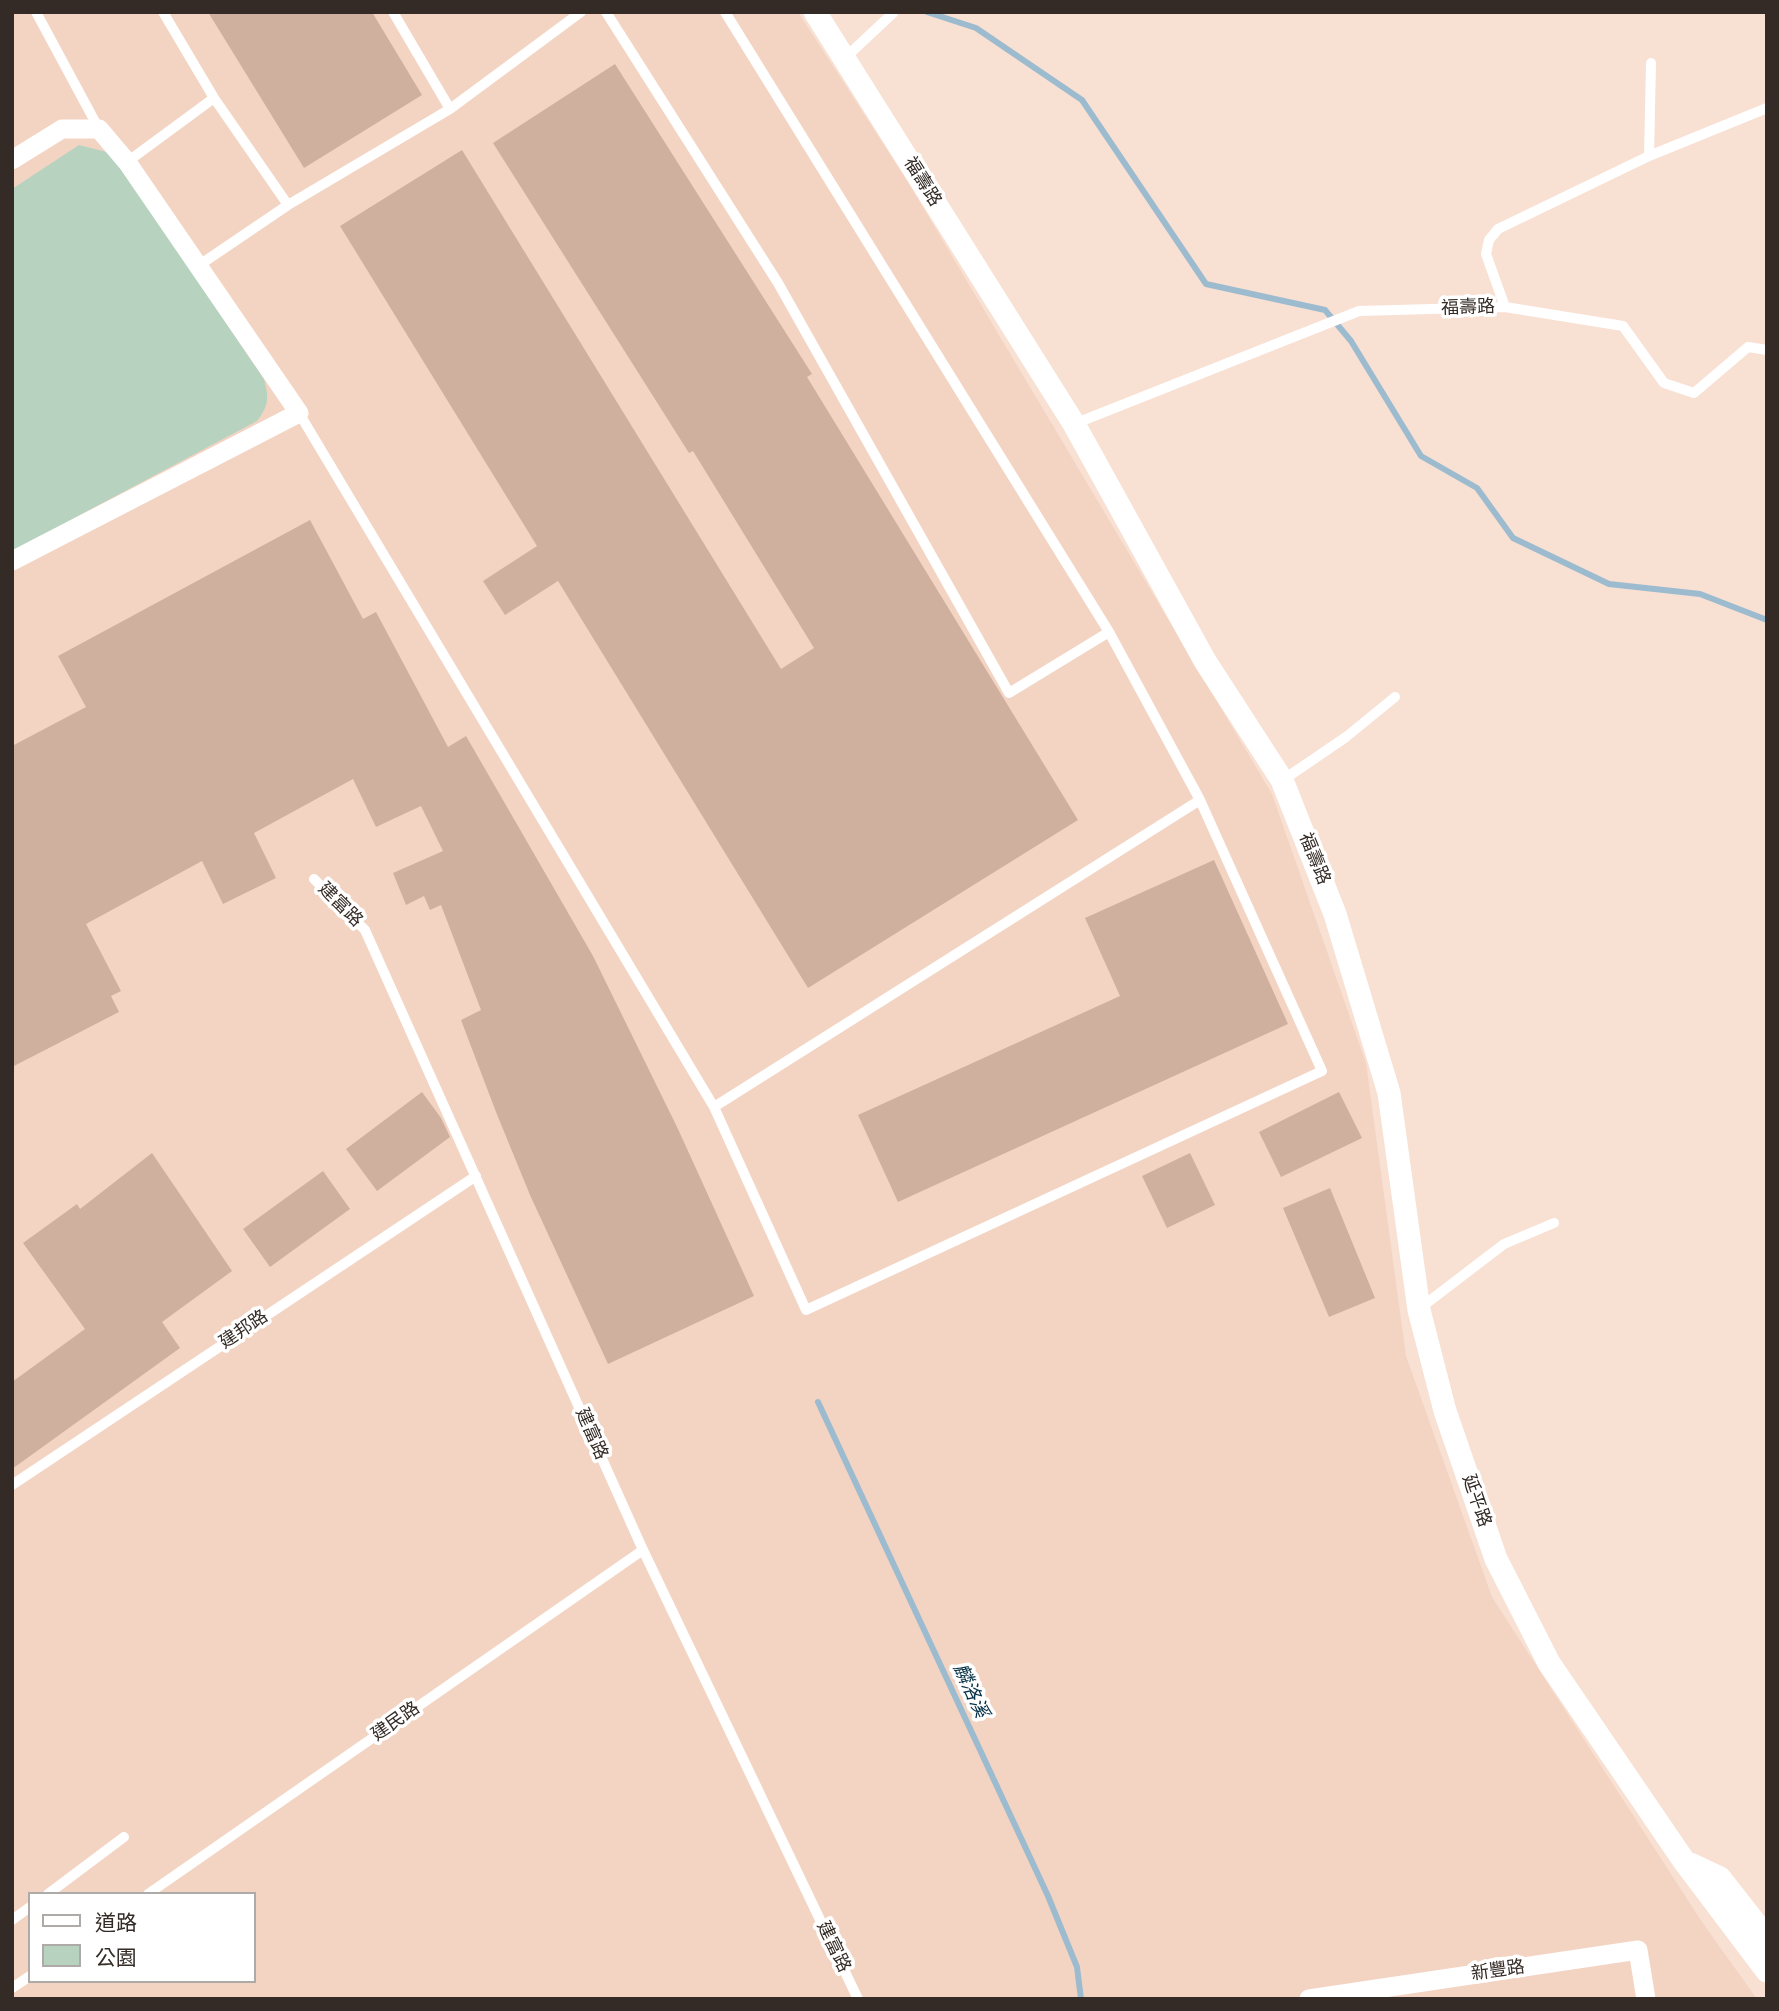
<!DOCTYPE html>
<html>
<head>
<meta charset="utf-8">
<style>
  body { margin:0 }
  #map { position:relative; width:1779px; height:2011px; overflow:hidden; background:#f8e0d3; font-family:"Varela Round","Noto Sans TC",sans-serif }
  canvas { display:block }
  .frame { position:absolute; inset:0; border:14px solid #342b26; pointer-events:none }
  .legend { position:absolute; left:28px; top:1892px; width:228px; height:91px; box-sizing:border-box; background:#fff; border:2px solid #aeaaa8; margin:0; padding:9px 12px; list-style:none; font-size:21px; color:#342b26 }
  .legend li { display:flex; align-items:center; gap:14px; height:35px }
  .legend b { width:35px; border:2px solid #aeaaa8 }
</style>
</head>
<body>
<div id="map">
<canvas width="1779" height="2011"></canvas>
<div class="frame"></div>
<ul class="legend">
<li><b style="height:9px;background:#fff"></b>道路</li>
<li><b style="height:19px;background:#b7d3bf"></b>公園</li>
</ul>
</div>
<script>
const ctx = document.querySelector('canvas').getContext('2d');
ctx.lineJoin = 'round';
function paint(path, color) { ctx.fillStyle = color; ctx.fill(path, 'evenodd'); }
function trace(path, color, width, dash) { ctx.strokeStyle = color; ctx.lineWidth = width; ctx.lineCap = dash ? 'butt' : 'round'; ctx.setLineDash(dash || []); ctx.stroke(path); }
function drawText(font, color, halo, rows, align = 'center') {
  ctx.font = font + ' "Varela Round","Noto Sans TC",sans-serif'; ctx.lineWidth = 7; ctx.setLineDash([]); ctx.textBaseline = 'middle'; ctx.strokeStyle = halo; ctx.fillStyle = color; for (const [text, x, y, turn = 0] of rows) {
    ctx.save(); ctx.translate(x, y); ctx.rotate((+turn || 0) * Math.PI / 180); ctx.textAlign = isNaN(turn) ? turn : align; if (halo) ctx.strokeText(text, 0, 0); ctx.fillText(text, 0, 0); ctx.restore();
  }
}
const built = new Path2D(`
  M 12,12 L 798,12 L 908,182 L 1272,794 L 1366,1063 L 1406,1356 L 1492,1597 L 1702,1922 L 1757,1999 L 12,1999 ZM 30,1894 L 254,1894 L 254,1981 L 30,1981 Z`);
const green = new Path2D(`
  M 79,145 L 107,152 L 119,165 L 264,379 C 269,398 269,405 257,421 L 12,551 L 12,189 Z`);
const stream = new Path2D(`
  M 927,12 L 976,28 L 1082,100 L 1206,284 L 1325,310 L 1351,341 L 1421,456 L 1477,488 L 1513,538 L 1609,584 L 1700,594 L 1767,620
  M 818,1402 L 1048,1896 L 1077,1967 L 1081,1999`);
const building = new Path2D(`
  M 208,12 L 372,12 L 422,95 L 304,168 Z
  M 615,64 L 812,374 L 807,377 L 1078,820 L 808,988 L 558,581 L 505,615 L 483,581 L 537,546 L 340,226 L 462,150 L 781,669 L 814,648 L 693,451 L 689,453 L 493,143 Z
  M 310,520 L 363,619 L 376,612 L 448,747 L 466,736 L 593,956 L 678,1129 L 754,1296 L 608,1364 L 530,1195 L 496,1112 L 461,1020 L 481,1010 L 441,905 L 430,910 L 424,896 L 406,905 L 393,873 L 443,851 L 421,806 L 376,827 L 353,779 L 254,833 L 276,878 L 223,904 L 202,861 L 86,924 L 121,991 L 111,996 L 119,1012 L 12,1067 L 12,746 L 86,707 L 58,656 Z
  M 1214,860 L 1288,1024 L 898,1202 L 858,1115 L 1120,996 L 1085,918 Z
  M 422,1092 L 441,1118 L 450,1137 L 377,1191 L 346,1149 Z
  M 1339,1092 L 1362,1138 L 1281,1177 L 1259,1132 Z
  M 152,1153 L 232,1271 L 162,1322 L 180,1348 L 12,1469 L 12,1382 L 85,1329 L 23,1243 L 77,1204 L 80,1209 Z
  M 1190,1153 L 1215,1205 L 1167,1228 L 1142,1176 Z
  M 323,1171 L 350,1209 L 270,1267 L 243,1229 Z
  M 1330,1188 L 1375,1298 L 1329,1317 L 1283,1208 Z`);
const service = new Path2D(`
  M 36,12 L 99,129
  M 163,12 L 214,98 L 288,205
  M 393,12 L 450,109
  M 606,12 L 778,283 L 1009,693 L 1109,632
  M 845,58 L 893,13
  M 1649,156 L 1651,63
  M 127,162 L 214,98
  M 198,266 L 288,205 L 450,109 L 581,12
  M 1505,307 L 1623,326 L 1664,383 L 1694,393 L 1748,347 L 1767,350
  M 299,413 L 714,1107 L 806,1310 L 1322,1071 L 1200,800 L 1109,632 L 725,12
  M 1074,424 L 1359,311 L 1505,307 L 1486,254 L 1489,240 L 1498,229 L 1649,156 L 1767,108
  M 1283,780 L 1346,737 L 1395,697
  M 314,879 L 365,930 L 643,1550 L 858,1999
  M 714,1107 L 1200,800
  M 1419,1309 L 1504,1244 L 1554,1223
  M 12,1485 L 476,1176
  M 48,1894 L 124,1837
  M 148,1894 L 643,1550
  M 12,1920 L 30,1907
  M 12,1988 L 30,1976`);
const minor = new Path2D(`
  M 12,160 L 62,129 L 99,129 L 127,162 L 299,413 L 12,561
  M 1309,1999 L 1638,1950 L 1646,1999`);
const tertiary = new Path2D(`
  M 815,12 L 1074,424 L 1205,661 L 1282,780 L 1335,914 L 1389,1093 L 1419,1310 L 1445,1411 L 1496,1559 L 1549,1663 L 1684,1861 L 1767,1971
  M 1690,1864 L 1720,1878 L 1767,1938`);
const streetNames = [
  ["福壽路",922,182,58],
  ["福壽路",1468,308,-2],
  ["福壽路",1314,859,68],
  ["建富路",340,905,45],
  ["建邦路",244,1330,-34],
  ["建富路",591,1434,66],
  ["延平路",1476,1501,71],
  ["建民路",396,1722,-35],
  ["建富路",833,1947,64],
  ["新豐路",1498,1971,-8]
];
const waterNames = [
  ["麟洛溪",970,1691,65]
];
paint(built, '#f3d4c3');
paint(green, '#b7d3bf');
trace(stream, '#9dbbcf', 6);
paint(building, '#cfb09f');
trace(service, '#fff', 10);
trace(minor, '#fff', 19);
trace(tertiary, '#fff', 23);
drawText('18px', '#342b26', '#fff', streetNames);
drawText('italic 19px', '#042f44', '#fff', waterNames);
</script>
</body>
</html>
